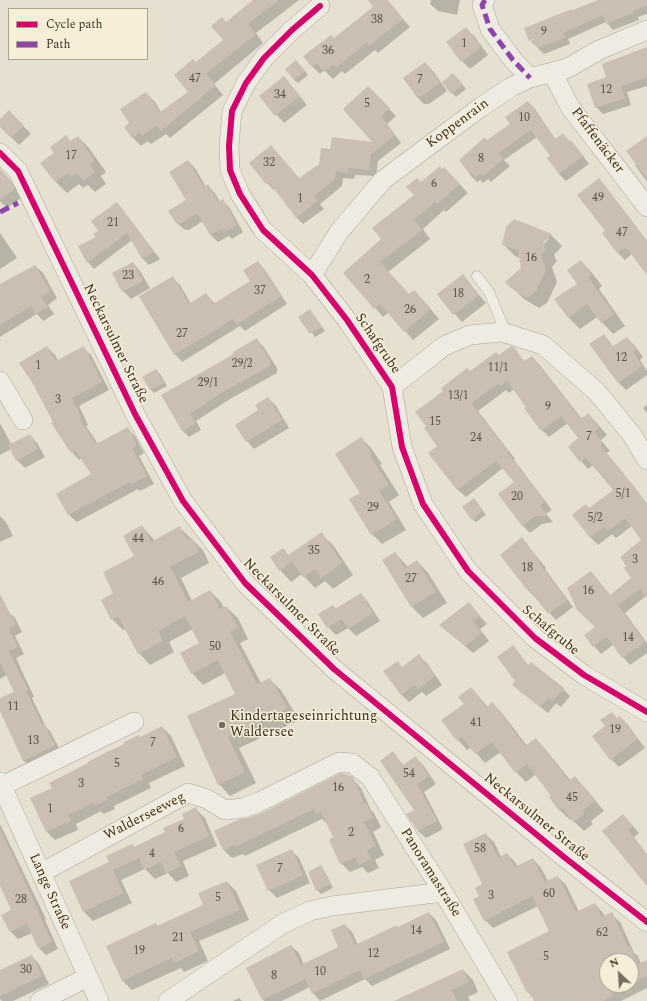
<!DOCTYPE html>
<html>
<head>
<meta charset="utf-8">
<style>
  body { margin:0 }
  #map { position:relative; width:647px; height:1001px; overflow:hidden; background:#e6e0d1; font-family:Spectral,serif }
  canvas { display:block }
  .legend { position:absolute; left:8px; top:8px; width:140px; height:52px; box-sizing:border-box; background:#f6eed8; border:1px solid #aca18e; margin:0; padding:5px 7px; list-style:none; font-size:12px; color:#3c2e20 }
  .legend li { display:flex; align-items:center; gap:8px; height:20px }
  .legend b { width:20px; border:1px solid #aca18e }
  .north { position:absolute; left:599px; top:953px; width:40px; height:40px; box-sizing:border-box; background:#f6eed8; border:1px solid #aca18e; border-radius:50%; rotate:335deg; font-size:11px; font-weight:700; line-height:16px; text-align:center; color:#3c2e20 }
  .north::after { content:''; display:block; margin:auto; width:14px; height:18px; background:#786c5e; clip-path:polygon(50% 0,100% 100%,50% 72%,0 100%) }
</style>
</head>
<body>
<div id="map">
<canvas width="647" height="1001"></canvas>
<ul class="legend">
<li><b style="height:5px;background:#d6006c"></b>Cycle path</li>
<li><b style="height:5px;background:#8e44ad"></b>Path</li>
</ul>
<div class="north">N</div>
</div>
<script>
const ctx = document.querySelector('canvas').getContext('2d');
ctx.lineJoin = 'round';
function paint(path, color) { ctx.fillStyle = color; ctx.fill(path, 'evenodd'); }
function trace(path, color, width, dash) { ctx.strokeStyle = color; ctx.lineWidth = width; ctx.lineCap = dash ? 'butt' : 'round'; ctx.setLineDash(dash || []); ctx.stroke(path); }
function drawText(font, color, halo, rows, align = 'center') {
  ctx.font = font + ' Spectral,serif'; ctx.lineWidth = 3; ctx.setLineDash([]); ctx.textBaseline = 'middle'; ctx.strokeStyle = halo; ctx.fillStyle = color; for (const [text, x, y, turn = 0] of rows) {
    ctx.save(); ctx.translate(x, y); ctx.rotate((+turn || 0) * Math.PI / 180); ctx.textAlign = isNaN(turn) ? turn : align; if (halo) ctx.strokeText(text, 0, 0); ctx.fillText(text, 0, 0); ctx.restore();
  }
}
const shadow = new Path2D(`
  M 254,0 L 299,0 L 256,33 L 263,43 L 214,84 L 223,95 L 170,138 L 166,134 L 151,144 L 148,141 L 141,146 L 132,137 L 131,123 L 146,93 L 155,102 L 161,112 L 190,92 L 197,63 L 225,40 L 226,23 Z
  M 377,0 L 387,0 L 410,27 L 378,53 L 375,50 L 345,74 L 342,71 L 333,79 L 324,70 L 320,74 L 312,66 L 375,7 Z
  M 431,0 L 460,0 L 457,15 L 438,11 L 430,4 Z
  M 600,0 L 647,0 L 647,14 L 638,17 L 639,20 L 613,30 L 606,22 L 568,39 L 570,44 L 544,54 L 530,40 L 525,29 ZM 537,37 L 538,38 L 531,41 L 531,39 Z
  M 466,28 L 474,36 L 488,55 L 470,69 L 462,61 Z
  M 647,48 L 647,86 L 627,92 L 631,105 L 603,114 L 596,107 L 608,78 Z
  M 425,63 L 433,71 L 447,91 L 429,104 L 424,104 L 416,96 Z
  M 300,65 L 308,75 L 298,83 L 294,80 Z
  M 284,77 L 307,105 L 284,123 L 260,96 Z
  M 457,78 L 466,89 L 456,97 L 443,82 Z
  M 368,88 L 396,116 L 387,124 L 401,143 L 378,161 L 376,176 L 355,175 L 354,179 L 343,178 L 342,186 L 320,204 L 324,209 L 303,224 L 296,217 L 275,189 L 274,190 L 267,183 L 271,146 L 299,179 L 320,165 L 331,150 L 374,143 Z
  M 528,102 L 535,109 L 556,140 L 563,135 L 578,149 L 589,164 L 566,181 L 559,174 L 549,158 L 552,156 L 537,137 L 504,160 L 510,166 L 491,182 L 488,179 L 483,183 L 480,180 L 477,182 L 470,175 L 487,141 L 512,124 Z
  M 9,111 L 31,134 L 19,145 L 0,126 L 0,120 Z
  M 66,136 L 71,142 L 78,137 L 89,148 L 106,172 L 101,176 L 106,184 L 95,192 L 88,185 L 83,188 L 79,184 L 67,193 L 56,182 L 42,163 L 56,153 Z
  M 647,137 L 647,182 L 635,165 L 637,163 Z
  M 188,161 L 195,168 L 206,187 L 208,186 L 215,193 L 220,202 L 222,200 L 229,207 L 243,232 L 232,239 L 229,236 L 218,242 L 211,235 L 203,221 L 189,230 L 185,230 L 177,223 L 187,200 Z
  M 0,170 L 12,182 L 22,197 L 7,208 L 0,201 Z
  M 453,177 L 468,193 L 446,212 L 444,210 L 423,229 L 430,239 L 388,272 L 409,295 L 423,300 L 439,319 L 413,340 L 389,312 L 383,317 L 375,308 L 382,239 L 415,195 L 421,183 Z
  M 598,179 L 606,187 L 647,241 L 647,274 L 632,254 L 625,260 L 618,253 L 604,233 L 607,231 Z
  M 117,203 L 123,210 L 160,259 L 149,265 L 143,259 L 132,240 L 94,269 L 88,262 L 99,231 Z
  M 514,221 L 551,235 L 562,246 L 554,255 L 557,261 L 552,267 L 557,282 L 547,303 L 539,308 L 524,299 L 507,282 L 522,269 L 520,258 L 515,256 L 504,245 ZM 546,239 L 549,239 L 540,247 L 539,246 Z
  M 0,233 L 17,258 L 0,269 Z
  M 581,261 L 592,273 L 602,286 L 599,289 L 625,326 L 613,334 L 597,317 L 580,329 L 569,318 L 556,300 L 578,284 Z
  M 258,262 L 265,270 L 287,304 L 245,331 L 240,326 L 182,362 L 175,354 L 173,278 L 180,285 L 191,304 L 206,294 L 215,304 L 251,281 Z
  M 133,263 L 140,271 L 150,288 L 131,299 L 123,291 Z
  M 35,266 L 43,273 L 57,298 L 48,305 L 54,314 L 43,321 L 37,314 L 0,337 L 0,293 Z
  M 463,276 L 486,303 L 462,322 L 438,295 Z
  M 313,314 L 325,331 L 315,337 L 300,318 Z
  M 604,335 L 614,347 L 627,338 L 635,346 L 643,357 L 640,360 L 647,371 L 647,375 L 626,390 L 618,382 Z
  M 256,339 L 263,346 L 277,368 L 277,373 L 230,399 L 196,421 L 201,430 L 189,437 L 182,430 L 163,395 L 227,359 Z
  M 47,347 L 55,355 L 58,361 L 83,348 L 91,355 L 109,390 L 79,406 L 88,425 L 86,426 L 98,444 L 128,429 L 135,436 L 144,453 L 139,456 L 154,484 L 140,491 L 138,489 L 77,522 L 69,515 L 58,494 L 93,475 L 82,458 L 79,460 L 72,452 L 54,422 Z
  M 513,348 L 525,362 L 532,357 L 539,364 L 582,419 L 588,414 L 596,422 L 607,435 L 601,440 L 610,451 L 606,453 L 632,484 L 647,504 L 647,595 L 625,613 L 647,643 L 647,653 L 630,665 L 623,657 L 614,644 L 601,654 L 594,646 L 596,627 L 591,572 L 611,596 L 633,578 L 643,540 L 632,526 L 616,538 L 612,534 L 598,545 L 590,537 L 589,509 L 614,491 L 593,465 L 588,469 L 569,447 L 580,438 L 568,423 L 549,437 L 542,430 L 528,407 L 514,389 L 509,393 L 506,390 L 478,411 L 515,459 L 514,460 L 552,510 L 546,514 L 553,522 L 542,524 L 530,533 L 523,526 L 499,494 L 515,482 L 503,468 L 466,497 L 458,490 L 430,453 L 438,446 L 470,372 Z
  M 156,370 L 160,374 L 167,386 L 154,393 L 151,390 L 143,377 Z
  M 268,398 L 276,406 L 289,428 L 254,449 L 247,441 L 259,411 Z
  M 647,405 L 647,413 L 643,408 Z
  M 0,423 L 11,444 L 30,435 L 37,443 L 45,457 L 25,468 L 17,460 L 11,449 L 0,455 Z
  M 361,438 L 371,448 L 382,464 L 380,465 L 399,495 L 389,502 L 406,530 L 382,544 L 372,534 L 361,493 Z
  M 477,503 L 486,515 L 476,522 L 472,519 Z
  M 0,516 L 6,522 L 13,536 L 0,542 Z
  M 142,526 L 155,541 L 180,528 L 203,550 L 209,563 L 181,578 L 192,601 L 210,591 L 221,602 L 224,608 L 226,607 L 238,618 L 248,639 L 240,643 L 261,683 L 269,679 L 281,690 L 299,720 L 239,748 L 256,783 L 230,796 L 219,784 L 236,694 L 225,673 L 203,685 L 192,673 L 201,644 L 193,629 L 169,642 L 174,652 L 150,665 L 139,653 L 126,629 L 123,630 L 112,619 L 115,594 L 135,557 Z
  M 321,534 L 333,545 L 353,575 L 333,589 L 325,581 L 315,588 L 302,574 L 291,582 L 280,570 L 283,549 L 289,556 Z
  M 522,538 L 546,568 L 545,569 L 573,607 L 556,620 L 528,590 L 501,555 Z
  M 395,553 L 408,567 L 417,561 L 428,573 L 447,603 L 423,618 L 412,607 L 383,561 Z
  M 361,594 L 368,602 L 380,621 L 356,636 L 348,628 L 336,635 L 328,627 L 333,606 L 336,609 Z
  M 469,604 L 487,624 L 480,629 L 489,641 L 473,653 L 440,625 Z
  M 8,612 L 15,618 L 22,632 L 15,636 L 24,654 L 16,658 L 34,697 L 32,698 L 46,727 L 50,731 L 61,752 L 31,768 L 24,761 L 0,709 L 0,699 L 15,692 L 7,675 L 0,679 L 0,616 Z
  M 513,647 L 529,666 L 563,689 L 570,696 L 561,707 L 556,703 L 548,713 L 520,691 L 516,681 Z
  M 419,656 L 427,663 L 442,685 L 426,696 L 422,692 L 409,702 L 401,694 L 397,662 L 403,668 Z
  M 471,688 L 488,707 L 493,704 L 502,713 L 527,746 L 536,739 L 545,749 L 571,781 L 575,778 L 585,788 L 604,811 L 591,821 L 593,824 L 584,831 L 571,819 L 570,820 L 560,810 L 550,797 L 552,796 L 536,774 L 526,782 L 516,772 L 501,752 L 485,763 L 471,747 L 467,750 L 458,740 L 465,704 Z
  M 612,713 L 618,719 L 620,717 L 628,725 L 645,748 L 619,767 L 611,759 L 606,726 Z
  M 162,727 L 171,736 L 185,766 L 149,783 L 151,788 L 114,806 L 115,809 L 104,814 L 101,811 L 76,824 L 78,830 L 55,840 L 47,832 L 31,799 L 53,788 L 126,745 Z
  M 393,753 L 404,766 L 416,758 L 423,765 L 436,784 L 424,792 L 443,829 L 426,838 L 418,831 L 415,810 Z
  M 352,778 L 361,788 L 371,810 L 374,813 L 381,827 L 373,832 L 384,855 L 375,860 L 379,868 L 368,873 L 362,867 L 350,872 L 341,863 L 335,838 L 327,822 L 326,823 L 322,819 L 245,856 L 243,854 L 232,858 L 223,849 L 247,819 Z
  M 195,808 L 205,818 L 217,846 L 183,861 L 189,876 L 176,882 L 168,873 L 155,879 L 145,869 L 121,880 L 132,903 L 93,921 L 84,912 L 110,863 L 132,845 L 135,847 L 166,833 L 186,819 Z
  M 623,815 L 639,833 L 634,837 L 642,848 L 647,859 L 647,884 L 627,861 L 603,831 Z
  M 0,824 L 46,919 L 45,920 L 58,949 L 46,955 L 39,948 L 32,933 L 18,939 L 11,932 L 12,910 L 0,884 Z
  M 485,834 L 494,842 L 501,857 L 507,854 L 515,862 L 518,867 L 533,859 L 541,868 L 548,881 L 558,877 L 566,885 L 579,912 L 595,904 L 603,913 L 605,917 L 611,914 L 620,922 L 634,953 L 638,956 L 641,964 L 647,961 L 647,988 L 621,1001 L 535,1001 L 528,992 L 550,932 L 538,906 L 493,928 L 485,920 L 480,896 L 484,884 ZM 607,961 L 631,961 L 631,985 L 607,985 Z
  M 291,850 L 299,858 L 310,883 L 277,898 L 269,890 Z
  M 321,866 L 324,870 L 333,888 L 321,894 L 317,890 Z
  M 227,882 L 236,891 L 249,920 L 199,941 L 208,961 L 184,972 L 181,968 L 132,990 L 123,981 L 107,947 L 156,925 L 158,927 L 204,905 Z
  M 429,913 L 436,920 L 450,949 L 372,986 L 365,979 L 320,1001 L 313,993 L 310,987 L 282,1001 L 264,1001 L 263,999 L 291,946 L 299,953 L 304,965 L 340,947 L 345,925 L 352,932 L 358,945 L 398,928 Z
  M 31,956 L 39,964 L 49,984 L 13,1001 L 2,1001 L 0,999 L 0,972 Z
  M 463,970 L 473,980 L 478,992 L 468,997 L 470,1001 L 417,1001 Z
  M 239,998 L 242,1001 L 233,1001 Z`);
const building = new Path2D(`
  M 253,0 L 279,0 L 248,24 L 256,34 L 206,74 L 216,85 L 161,131 L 157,125 L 142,136 L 140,132 L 132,138 L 124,127 L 129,123 L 120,109 L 146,92 L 160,112 L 188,92 L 174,75 L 193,59 L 196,62 L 223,40 L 211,26 L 222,17 L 226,22 Z
  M 368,0 L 388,0 L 403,19 L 369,46 L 367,42 L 337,67 L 334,64 L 324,72 L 317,63 L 312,67 L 303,56 L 331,35 L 334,38 L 373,7 Z
  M 598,0 L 647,0 L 647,5 L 633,11 L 633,13 L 606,24 L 603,15 L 563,33 L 565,38 L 537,48 L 533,39 L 529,41 L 524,28 L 572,9 L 573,10 Z
  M 466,27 L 481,47 L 461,62 L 446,42 Z
  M 647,47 L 647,77 L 621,86 L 625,98 L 595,108 L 587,84 L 606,77 L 602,64 Z
  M 296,60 L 305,71 L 294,80 L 285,69 Z
  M 425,62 L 440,83 L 421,96 L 416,96 L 403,78 Z
  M 453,73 L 463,85 L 451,94 L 442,82 Z
  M 284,76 L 300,96 L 275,116 L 259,96 Z
  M 368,86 L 390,108 L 381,116 L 395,135 L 371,154 L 369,170 L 348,168 L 348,173 L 336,171 L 335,179 L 314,196 L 318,201 L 296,218 L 269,182 L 266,184 L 249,163 L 271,145 L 299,178 L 319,164 L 321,148 L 330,149 L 332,137 L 372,142 L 343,109 Z
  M 528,101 L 555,139 L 563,133 L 569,142 L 571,140 L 583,156 L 559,174 L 547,158 L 550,156 L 531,130 L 498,153 L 504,159 L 483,176 L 480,173 L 476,177 L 472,173 L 470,175 L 459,160 L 485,137 L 487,140 L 510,124 L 505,117 Z
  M 9,110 L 24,126 L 11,138 L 0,127 L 0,119 Z
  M 66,135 L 70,141 L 78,136 L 95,161 L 90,164 L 95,172 L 83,181 L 77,173 L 71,177 L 68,173 L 55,182 L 40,163 L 54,153 L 50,147 Z
  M 647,136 L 647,179 L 626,151 Z
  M 188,160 L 204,187 L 208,184 L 218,202 L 223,199 L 237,225 L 224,232 L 222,229 L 210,235 L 197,213 L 182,223 L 176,223 L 168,211 L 186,200 L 169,172 Z
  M 440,166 L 442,169 L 444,167 L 460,184 L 437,204 L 435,202 L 414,220 L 422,230 L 380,262 L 409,294 L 414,290 L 431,309 L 404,332 L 380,304 L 374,309 L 343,273 L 381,239 L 372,228 L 414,195 L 406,187 L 417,178 L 421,182 Z
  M 0,169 L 11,181 L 15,189 L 0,200 Z
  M 599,178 L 647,242 L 647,275 L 626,247 L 617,253 L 602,233 L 605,231 L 577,195 Z
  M 117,202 L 154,252 L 142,259 L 127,233 L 87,263 L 78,246 L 96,237 L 93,234 L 98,231 L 91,221 Z
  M 514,219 L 552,234 L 543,243 L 546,249 L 541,255 L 546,270 L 536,291 L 527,298 L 511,288 L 505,282 L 521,268 L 518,250 L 502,245 L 506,227 Z
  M 581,260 L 591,274 L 588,277 L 614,314 L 601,323 L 587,304 L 568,318 L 554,299 L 577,284 L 567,270 Z
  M 258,261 L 281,296 L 237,324 L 233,319 L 174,355 L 139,296 L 173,276 L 189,304 L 206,293 L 213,304 L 250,281 L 243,270 Z
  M 133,262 L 143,281 L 122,292 L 112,273 Z
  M 35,265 L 50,291 L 41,297 L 48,307 L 35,314 L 31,306 L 0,325 L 0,284 Z
  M 463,274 L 479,295 L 453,315 L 437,294 Z
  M 310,309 L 322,327 L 310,334 L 298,317 Z
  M 604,334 L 613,346 L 627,337 L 636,349 L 633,352 L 642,366 L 618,383 L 589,344 Z
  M 257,338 L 270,360 L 270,366 L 223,392 L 190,414 L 195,423 L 182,431 L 161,395 L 227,358 L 234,353 L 233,352 Z
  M 47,346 L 56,361 L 84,346 L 102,382 L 72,398 L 81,417 L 79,418 L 96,444 L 128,427 L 137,445 L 132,448 L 147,476 L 132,484 L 130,482 L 68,515 L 56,494 L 91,474 L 75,450 L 71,453 L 51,423 L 53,422 L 33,384 L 19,363 Z
  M 511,346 L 514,347 L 524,361 L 532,356 L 581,419 L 588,413 L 600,427 L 594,432 L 603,443 L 600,445 L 625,475 L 647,505 L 647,598 L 640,589 L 618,605 L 645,642 L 622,658 L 607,637 L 593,647 L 584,635 L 595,627 L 577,610 L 567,588 L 591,571 L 610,595 L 631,578 L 624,568 L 626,566 L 620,557 L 641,540 L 625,518 L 608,531 L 604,527 L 590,538 L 572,515 L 586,504 L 589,508 L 613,490 L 597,468 L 596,470 L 586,458 L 580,462 L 568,447 L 578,438 L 561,416 L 541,431 L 524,408 L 526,407 L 507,381 L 501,386 L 499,383 L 471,403 L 508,451 L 507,452 L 545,502 L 540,506 L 547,515 L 534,517 L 522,526 L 498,494 L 514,482 L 496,461 L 457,490 L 428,453 L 437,446 L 424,428 L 426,426 L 415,412 L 443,391 L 441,388 L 467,368 L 470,371 L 496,352 L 499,355 Z
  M 156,369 L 164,383 L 150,390 L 142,377 Z
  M 268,397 L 282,420 L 246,442 L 235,425 L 258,410 L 255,405 Z
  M 30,434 L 38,449 L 16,461 L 8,445 Z
  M 361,437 L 372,454 L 370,455 L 389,485 L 379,491 L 397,519 L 371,535 L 349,499 L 360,493 L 335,454 Z
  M 474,498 L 483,510 L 472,520 L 462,507 Z
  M 142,525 L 151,542 L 180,526 L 187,540 L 192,538 L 199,552 L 170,566 L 188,602 L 210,590 L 220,609 L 226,606 L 238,627 L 230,632 L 257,684 L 270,678 L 288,708 L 228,737 L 245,772 L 218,785 L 187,716 L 235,694 L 218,660 L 191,674 L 180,653 L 199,643 L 185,616 L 158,631 L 163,641 L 138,654 L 118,616 L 111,620 L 101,600 L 113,593 L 103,572 L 134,556 L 123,536 Z
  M 322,532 L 342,563 L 321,578 L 315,569 L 303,577 L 288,555 Z
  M 522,537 L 540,561 L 538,562 L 567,600 L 548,614 L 529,589 L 527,590 L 500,555 Z
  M 283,548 L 292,561 L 279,571 L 270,557 Z
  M 395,552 L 405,568 L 417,560 L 436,592 L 411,607 L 382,560 Z
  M 361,593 L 373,613 L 348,629 L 342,619 L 327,628 L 318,614 L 333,605 L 335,609 Z
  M 0,594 L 16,625 L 9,629 L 18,647 L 9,651 L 28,690 L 26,691 L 42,724 L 44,723 L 55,745 L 23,761 L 0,711 L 0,698 L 14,692 L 0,662 Z
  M 469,602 L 480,616 L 473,621 L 482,633 L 465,646 L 439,625 Z
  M 513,645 L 528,665 L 531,662 L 564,688 L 553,701 L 549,697 L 540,707 L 512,685 L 515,681 L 497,657 Z
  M 419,654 L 435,676 L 418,689 L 415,685 L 401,695 L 383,671 L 398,661 L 402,667 Z
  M 471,687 L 486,707 L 493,702 L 525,746 L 536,738 L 569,781 L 575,776 L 595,801 L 582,811 L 584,814 L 573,822 L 562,808 L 559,811 L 549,797 L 551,796 L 527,764 L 515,773 L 492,742 L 475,754 L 462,737 L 457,741 L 441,720 L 464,704 L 458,697 Z
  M 612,712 L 617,718 L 620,716 L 638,739 L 610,760 L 592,736 L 605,726 L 600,720 Z
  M 162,726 L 177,757 L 141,775 L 143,779 L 106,797 L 107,800 L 95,806 L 93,803 L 68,815 L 71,821 L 46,832 L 30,798 L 52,788 L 49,783 L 88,763 L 88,762 L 95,758 L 124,744 L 124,742 L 139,735 L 140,737 Z
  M 393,751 L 403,765 L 416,756 L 429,776 L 417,784 L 437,821 L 418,831 L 406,814 L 414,810 L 380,761 Z
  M 341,773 L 346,774 L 353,777 L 364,804 L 366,803 L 373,818 L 364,822 L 376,846 L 367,850 L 371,859 L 359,865 L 355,857 L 340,864 L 329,840 L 333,837 L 321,812 L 316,814 L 314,809 L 235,847 L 234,845 L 223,850 L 214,831 L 240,819 L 247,818 L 264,812 Z
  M 196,807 L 209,836 L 174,852 L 181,866 L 166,873 L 161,862 L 144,870 L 139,858 L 113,870 L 123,893 L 83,912 L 69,881 L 109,862 L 106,856 L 132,844 L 134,847 L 165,832 L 163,828 L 184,819 L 182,814 Z
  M 623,814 L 633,826 L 628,830 L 647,854 L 647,886 L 602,831 Z
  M 0,829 L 39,912 L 38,912 L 52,942 L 38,948 L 27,924 L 10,932 L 1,915 L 11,910 L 0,886 Z
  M 486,833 L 498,858 L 507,853 L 515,867 L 533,858 L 545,882 L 558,876 L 576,912 L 595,903 L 602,917 L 612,912 L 628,947 L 630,947 L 638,964 L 647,960 L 647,976 L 631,984 L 631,961 L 607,961 L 607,985 L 629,985 L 612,993 L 613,996 L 603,1001 L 534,1001 L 529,992 L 527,993 L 507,952 L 549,931 L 532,896 L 484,921 L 473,899 L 479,896 L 475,888 L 482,884 L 463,844 Z
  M 292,849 L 303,875 L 268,891 L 256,865 Z
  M 321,865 L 330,884 L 316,891 L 308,872 Z
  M 227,881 L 240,910 L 190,932 L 199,951 L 174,963 L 172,958 L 122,981 L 106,946 L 156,923 L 157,926 L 203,905 L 198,893 Z
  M 429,912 L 444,942 L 364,979 L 360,970 L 312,994 L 305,979 L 262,1000 L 246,968 L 291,945 L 301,965 L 338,947 L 331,930 L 345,924 L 355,945 L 397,925 L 398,927 Z
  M 32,955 L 42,976 L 0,996 L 0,970 Z
  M 463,969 L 469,982 L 452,990 L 457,1001 L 394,1001 Z`);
const lane = new Path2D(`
  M 477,276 L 489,292 L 506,333`);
const street = new Path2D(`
  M 485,0 L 482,5 L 490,29 L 513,60 L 530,78
  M 320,6 L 292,30 L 264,58 L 246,83 L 232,111 L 229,146 L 230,170 L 240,194 L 263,230 L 312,275 L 347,320 L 392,387 L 402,447 L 423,504 L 468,571 L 535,638 L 584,675 L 647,712
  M 552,72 L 570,107 L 647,207
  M 0,153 L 18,171 L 135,414 L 183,501 L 245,583 L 334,669 L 564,857 L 647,922
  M 312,275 L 339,232 L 383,180 L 481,107 L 511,87 L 530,78 L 568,68 L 599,50 L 647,30
  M 0,381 L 23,420
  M 392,387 L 444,346 L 470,335 L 502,332 L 543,345 L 597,392 L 632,435 L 647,460
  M 0,782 L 99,1001
  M 2,786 L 134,722
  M 41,873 L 188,793 L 207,799 L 225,810 L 243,808 L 259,802 L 339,762 L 352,763 L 370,777 L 443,892 L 508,1001
  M 40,1001 L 88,977
  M 168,1001 L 284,923 L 310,911 L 332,906 L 443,892`);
const quiet = new Path2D(`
  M 485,0 L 482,5 L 490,29 L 513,60 L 530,78
  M 0,212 L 18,203`);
const cycleway = new Path2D(`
  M 320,6 L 292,30 L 264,58 L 246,83 L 232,111 L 229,146 L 230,170 L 240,194 L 263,230 L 312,275 L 347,320 L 392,387 L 402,447 L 423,504 L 468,571 L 535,638 L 584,675 L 647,712
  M 0,153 L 18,171 L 135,414 L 183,501 L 245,583 L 334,669 L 564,857 L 647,922`);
const markers = [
  [222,725,4,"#786c5e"]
];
const numberNames = [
  ["38",377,21],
  ["9",544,33],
  ["1",464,45],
  ["36",328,52],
  ["47",195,80],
  ["7",420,81],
  ["12",606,91],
  ["34",280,96],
  ["5",367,105],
  ["10",524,119],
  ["17",71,157],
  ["8",481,160],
  ["32",269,164],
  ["6",434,185],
  ["49",598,199],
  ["1",300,200],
  ["21",113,224],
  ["47",622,234],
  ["16",531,259],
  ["23",128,277],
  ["2",367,281],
  ["37",260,292],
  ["18",458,295],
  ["26",410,311],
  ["27",182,335],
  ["12",621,359],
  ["29/2",242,365],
  ["1",38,367],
  ["11/1",498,369],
  ["29/1",208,384],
  ["13/1",458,397],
  ["3",58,401],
  ["9",548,408],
  ["15",435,423],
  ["7",589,438],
  ["24",476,439],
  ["5/1",623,495],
  ["20",517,498],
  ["29",373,509],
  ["5/2",595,519],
  ["44",138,540],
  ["35",314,552],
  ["3",635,561],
  ["18",527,569],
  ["27",411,580],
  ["46",158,583],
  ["16",588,592],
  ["14",628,639],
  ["50",215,648],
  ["11",13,708],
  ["41",476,724],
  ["19",615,731],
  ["13",33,742],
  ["7",153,744],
  ["5",117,765],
  ["54",409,775],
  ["3",81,785],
  ["16",338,789],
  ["45",572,799],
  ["1",50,810],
  ["6",181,830],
  ["2",351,834],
  ["58",480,850],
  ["4",152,855],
  ["7",280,870],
  ["60",549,895],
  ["3",491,897],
  ["5",218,899],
  ["28",21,901],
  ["14",416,932],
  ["62",602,934],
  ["21",178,939],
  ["19",139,952],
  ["12",373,955],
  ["5",546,958],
  ["30",26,971],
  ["10",320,973],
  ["8",274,977]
];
const streetNames = [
  ["Koppenrain",458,124,-36],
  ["Pfaffenäcker",597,141,53],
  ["Neckarsulmer Straße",115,344,64],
  ["Schafgrube",377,344,56],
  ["Neckarsulmer Straße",291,608,45],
  ["Schafgrube",550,631,40],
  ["Walderseeweg",145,817,-27],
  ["Neckarsulmer Straße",536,818,39],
  ["Panoramastraße",430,873,58],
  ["Lange Straße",49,892,66]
];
const poiNames = [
  ["Kindertageseinrichtung",230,717],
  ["Waldersee",230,733]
];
paint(shadow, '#0003');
paint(building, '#cabfb2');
trace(lane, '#aca599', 11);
trace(street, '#aca599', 20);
trace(lane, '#eeebe2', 10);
trace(street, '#eeebe2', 19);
trace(quiet, '#8e44ad', 5, [10, 5]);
trace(cycleway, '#d6006c', 6);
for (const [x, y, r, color] of markers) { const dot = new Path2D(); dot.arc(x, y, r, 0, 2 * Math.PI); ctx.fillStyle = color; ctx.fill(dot); trace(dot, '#f6eed8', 1.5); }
drawText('12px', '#605244', null, numberNames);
drawText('14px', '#3c2e20', '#f6eed8', streetNames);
drawText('14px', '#3c2e20', '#f6eed8', poiNames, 'left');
</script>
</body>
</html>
